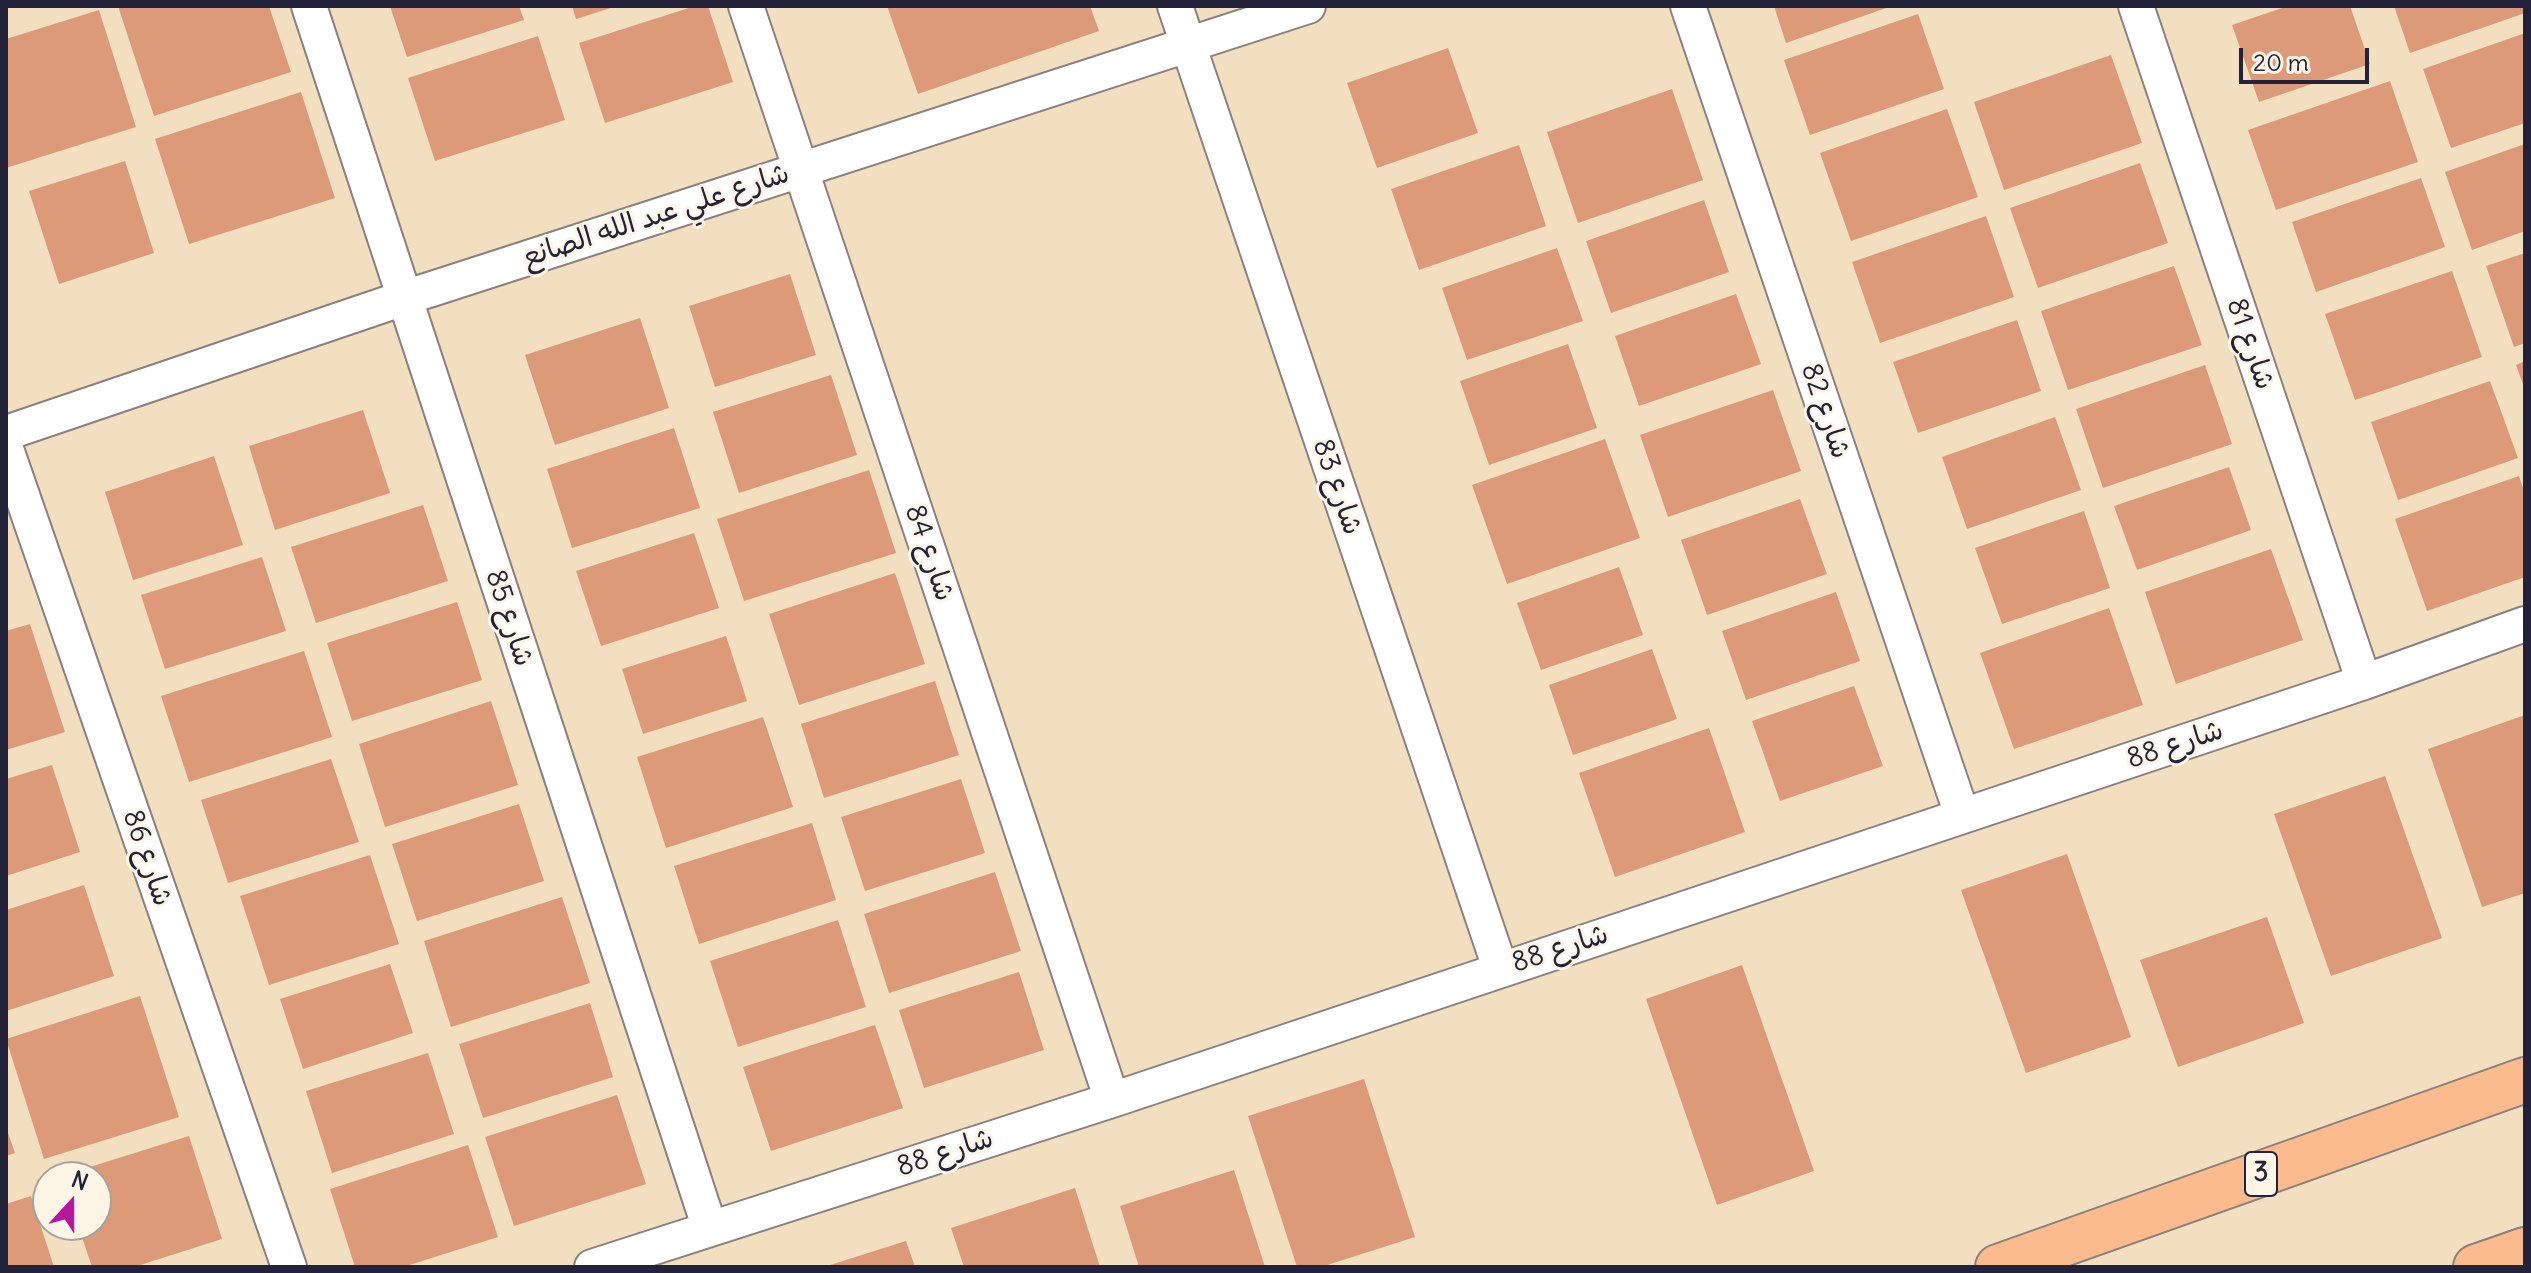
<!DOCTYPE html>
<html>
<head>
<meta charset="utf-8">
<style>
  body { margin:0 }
  #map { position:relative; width:2531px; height:1273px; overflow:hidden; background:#f1dfc0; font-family:Delius,sans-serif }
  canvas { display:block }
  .frame { position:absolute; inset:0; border:8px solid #22223b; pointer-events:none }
  .north { position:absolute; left:32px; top:1161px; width:80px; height:80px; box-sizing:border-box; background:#fcf5e5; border:2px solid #a5a1a1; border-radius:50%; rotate:21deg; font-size:22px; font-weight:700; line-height:32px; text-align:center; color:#22223b }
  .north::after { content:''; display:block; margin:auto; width:28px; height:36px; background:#b5179e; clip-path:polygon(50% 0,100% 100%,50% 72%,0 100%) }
  .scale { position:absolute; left:2239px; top:48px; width:130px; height:36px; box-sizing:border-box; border:4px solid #22223b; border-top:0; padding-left:10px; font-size:24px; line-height:28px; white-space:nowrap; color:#22223b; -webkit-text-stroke:6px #fcf5e5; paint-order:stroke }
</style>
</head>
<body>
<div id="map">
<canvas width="2531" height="1273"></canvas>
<div class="frame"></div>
<div class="north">N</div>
<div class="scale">20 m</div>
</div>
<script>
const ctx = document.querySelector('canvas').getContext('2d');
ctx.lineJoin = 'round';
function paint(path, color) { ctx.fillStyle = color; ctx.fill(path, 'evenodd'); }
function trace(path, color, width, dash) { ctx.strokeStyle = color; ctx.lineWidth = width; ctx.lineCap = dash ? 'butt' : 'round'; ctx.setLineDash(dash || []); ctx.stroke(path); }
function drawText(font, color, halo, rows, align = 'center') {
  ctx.font = font + ' Delius,"Playpen Sans Arabic",sans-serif'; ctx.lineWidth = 6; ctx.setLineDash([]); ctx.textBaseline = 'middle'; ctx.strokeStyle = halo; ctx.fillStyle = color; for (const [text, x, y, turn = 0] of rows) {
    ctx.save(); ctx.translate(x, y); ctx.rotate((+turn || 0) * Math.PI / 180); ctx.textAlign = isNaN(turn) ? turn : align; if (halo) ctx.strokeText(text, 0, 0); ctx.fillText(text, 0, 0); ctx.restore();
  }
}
const building = new Path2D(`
  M 118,6 L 269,6 L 291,72 L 154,116 Z
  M 390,6 L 519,6 L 524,20 L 407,57 Z
  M 572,6 L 614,6 L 614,7 L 576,19 Z
  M 695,6 L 708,6 L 733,82 L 605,123 L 579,43 Z
  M 887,6 L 1090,6 L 1099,31 L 918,94 Z
  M 1774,6 L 1892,6 L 1786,43 Z
  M 2288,6 L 2350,6 L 2370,64 L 2259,102 L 2232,25 Z
  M 2394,6 L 2525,6 L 2525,13 L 2410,53 Z
  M 99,10 L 136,127 L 6,168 L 6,39 Z
  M 1918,14 L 1944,89 L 1810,135 L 1784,60 Z
  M 2525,33 L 2525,123 L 2451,148 L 2423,69 Z
  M 538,36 L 565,120 L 435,161 L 408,78 Z
  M 1448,48 L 1478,133 L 1377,168 L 1347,83 Z
  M 2111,55 L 2142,143 L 2004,190 L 1974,102 Z
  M 2390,81 L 2418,162 L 2276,210 L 2248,130 Z
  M 1672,89 L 1703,180 L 1578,223 L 1547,132 Z
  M 301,92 L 335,198 L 189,244 L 155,139 Z
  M 1947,109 L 1978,197 L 1851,241 L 1820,153 Z
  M 2525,144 L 2525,231 L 2472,250 L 2445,172 Z
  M 1519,145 L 1546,226 L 1419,270 L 1391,189 Z
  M 125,161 L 154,253 L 59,284 L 29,191 Z
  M 2140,163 L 2168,243 L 2038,288 L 2010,208 Z
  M 2421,178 L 2445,247 L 2316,292 L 2292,222 Z
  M 1704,200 L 1729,272 L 1611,313 L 1586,241 Z
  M 1986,216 L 2014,297 L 1880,343 L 1852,262 Z
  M 1557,248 L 1583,321 L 1467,360 L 1442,288 Z
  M 2525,253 L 2525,343 L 2514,347 L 2486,266 Z
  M 2174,266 L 2202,345 L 2068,390 L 2041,311 Z
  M 2452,271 L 2482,357 L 2355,400 L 2325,314 Z
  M 790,274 L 816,355 L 715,387 L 689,306 Z
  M 1736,294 L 1761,364 L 1639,406 L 1615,336 Z
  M 640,318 L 669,408 L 555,445 L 525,355 Z
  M 2017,320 L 2041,391 L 1918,433 L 1893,362 Z
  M 1568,344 L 1597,428 L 1489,465 L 1460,381 Z
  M 2525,361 L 2525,390 L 2516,365 Z
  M 2205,365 L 2232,444 L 2103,488 L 2076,409 Z
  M 831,375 L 857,455 L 739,493 L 713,412 Z
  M 2490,381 L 2518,458 L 2398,500 L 2371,422 Z
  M 1773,390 L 1801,471 L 1668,517 L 1640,435 Z
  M 363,410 L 390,493 L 275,530 L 249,446 Z
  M 2055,417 L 2081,490 L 1967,529 L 1942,457 Z
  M 674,428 L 700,508 L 572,548 L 547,469 Z
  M 1605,439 L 1640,538 L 1507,584 L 1472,485 Z
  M 214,456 L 243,545 L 133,580 L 105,492 Z
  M 2229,467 L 2251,530 L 2137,570 L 2114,506 Z
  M 869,470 L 896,553 L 744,601 L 717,519 Z
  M 2519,476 L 2525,494 L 2525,577 L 2427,611 L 2395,519 Z
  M 1800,499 L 1827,574 L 1707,615 L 1681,540 Z
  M 423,505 L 448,581 L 316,623 L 291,547 Z
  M 2084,511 L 2110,588 L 2002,624 L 1975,548 Z
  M 694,533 L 719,608 L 601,646 L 576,571 Z
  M 2271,549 L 2303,640 L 2176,684 L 2145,592 Z
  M 262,557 L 286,631 L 165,669 L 141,595 Z
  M 1619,567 L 1643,635 L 1541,670 L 1517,603 Z
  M 895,573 L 925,664 L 799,705 L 769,614 Z
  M 1836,592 L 1860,661 L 1746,700 L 1722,631 Z
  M 457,602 L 482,680 L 352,721 L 327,643 Z
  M 2109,608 L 2143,705 L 2014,749 L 1980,653 Z
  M 30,624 L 65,732 L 6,750 L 6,631 Z
  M 726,636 L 747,701 L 643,734 L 622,669 Z
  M 1652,649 L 1677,719 L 1573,755 L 1549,685 Z
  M 304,651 L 332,737 L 189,782 L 161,696 Z
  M 935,681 L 959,755 L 824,798 L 801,724 Z
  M 1854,686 L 1883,766 L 1780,801 L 1752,721 Z
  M 491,701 L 518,785 L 385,827 L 359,744 Z
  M 2525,715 L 2525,893 L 2482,907 L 2428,749 Z
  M 763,717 L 793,807 L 666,848 L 637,757 Z
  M 1709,728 L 1745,832 L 1615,877 L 1579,773 Z
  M 331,759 L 359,842 L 228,883 L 201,800 Z
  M 52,765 L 80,852 L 6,876 L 6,779 Z
  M 2385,776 L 2442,938 L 2331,976 L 2274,814 Z
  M 961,779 L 985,853 L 865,891 L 841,817 Z
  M 519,804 L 544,881 L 417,921 L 392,844 Z
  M 812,823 L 836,900 L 699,944 L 674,866 Z
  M 2067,854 L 2131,1037 L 2026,1073 L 1961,890 Z
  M 370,855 L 399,944 L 269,985 L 240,896 Z
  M 995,872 L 1021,951 L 889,993 L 864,914 Z
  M 84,885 L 114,976 L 6,1011 L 6,910 Z
  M 562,897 L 590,983 L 451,1027 L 424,941 Z
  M 2267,917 L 2304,1023 L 2178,1067 L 2140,960 Z
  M 838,920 L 866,1007 L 738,1047 L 710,961 Z
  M 390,964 L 413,1033 L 303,1069 L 280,999 Z
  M 1742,965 L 1814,1171 L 1717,1205 L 1646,999 Z
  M 1019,972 L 1044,1050 L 924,1088 L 899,1010 Z
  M 140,996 L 179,1117 L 44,1159 L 6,1039 Z
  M 590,1003 L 613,1077 L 483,1118 L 459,1044 Z
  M 875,1025 L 903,1108 L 771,1151 L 743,1067 Z
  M 428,1053 L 454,1134 L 332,1173 L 306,1091 Z
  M 1364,1079 L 1415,1237 L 1321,1267 L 1297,1267 L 1248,1116 Z
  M 617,1095 L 646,1184 L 514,1226 L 485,1137 Z
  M 6,1127 L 15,1153 L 6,1156 Z
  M 189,1136 L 222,1239 L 134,1267 L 92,1267 L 78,1225 L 96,1225 L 96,1177 L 61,1176 Z
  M 468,1145 L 498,1237 L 403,1267 L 355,1267 L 330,1189 Z
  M 1234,1170 L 1265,1267 L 1139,1267 L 1120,1206 Z
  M 1075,1188 L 1100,1267 L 964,1267 L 951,1228 Z
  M 31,1196 L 54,1267 L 6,1267 L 6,1204 Z
  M 906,1241 L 915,1267 L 827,1267 L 827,1266 Z`);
const minor = new Path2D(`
  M 309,6 L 710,1229
  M 746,6 L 1112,1100
  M 1175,6 L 1500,968
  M 1688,6 L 1962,815
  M 2136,6 L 2364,682
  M 6,433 L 404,298 L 1308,6
  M 6,449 L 289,1267
  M 592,1267 L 1112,1100 L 2364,682 L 2525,624`);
const primary = new Path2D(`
  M 1998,1267 L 2525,1080
  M 2476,1267 L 2525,1250`);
const shields = [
  [2261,1174,32]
];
const shieldNames = [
  ["3",2261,1174]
];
const streetNames = [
  ["شارع علي عبد الله الصانع",656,216,-18],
  ["شارع 81",2250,344,71],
  ["شارع 82",1825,411,71],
  ["شارع 83",1337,487,71],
  ["شارع 84",929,553,71],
  ["شارع 85",509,618,72],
  ["شارع 88",2175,745,-18],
  ["شارع 86",147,858,71],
  ["شارع 88",1560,949,-18],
  ["شارع 88",945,1153,-18]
];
paint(building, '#dd9a78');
trace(minor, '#8a807e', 38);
trace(primary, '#8a807e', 48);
trace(minor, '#fff', 34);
trace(primary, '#fbbb8d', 44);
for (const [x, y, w] of shields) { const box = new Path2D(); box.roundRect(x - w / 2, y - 22, w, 44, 6); ctx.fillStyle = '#fcf5e5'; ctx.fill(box); trace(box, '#22223b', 2); }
drawText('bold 26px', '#22223b', null, shieldNames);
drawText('28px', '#22223b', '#fcf5e5', streetNames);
</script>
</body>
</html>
